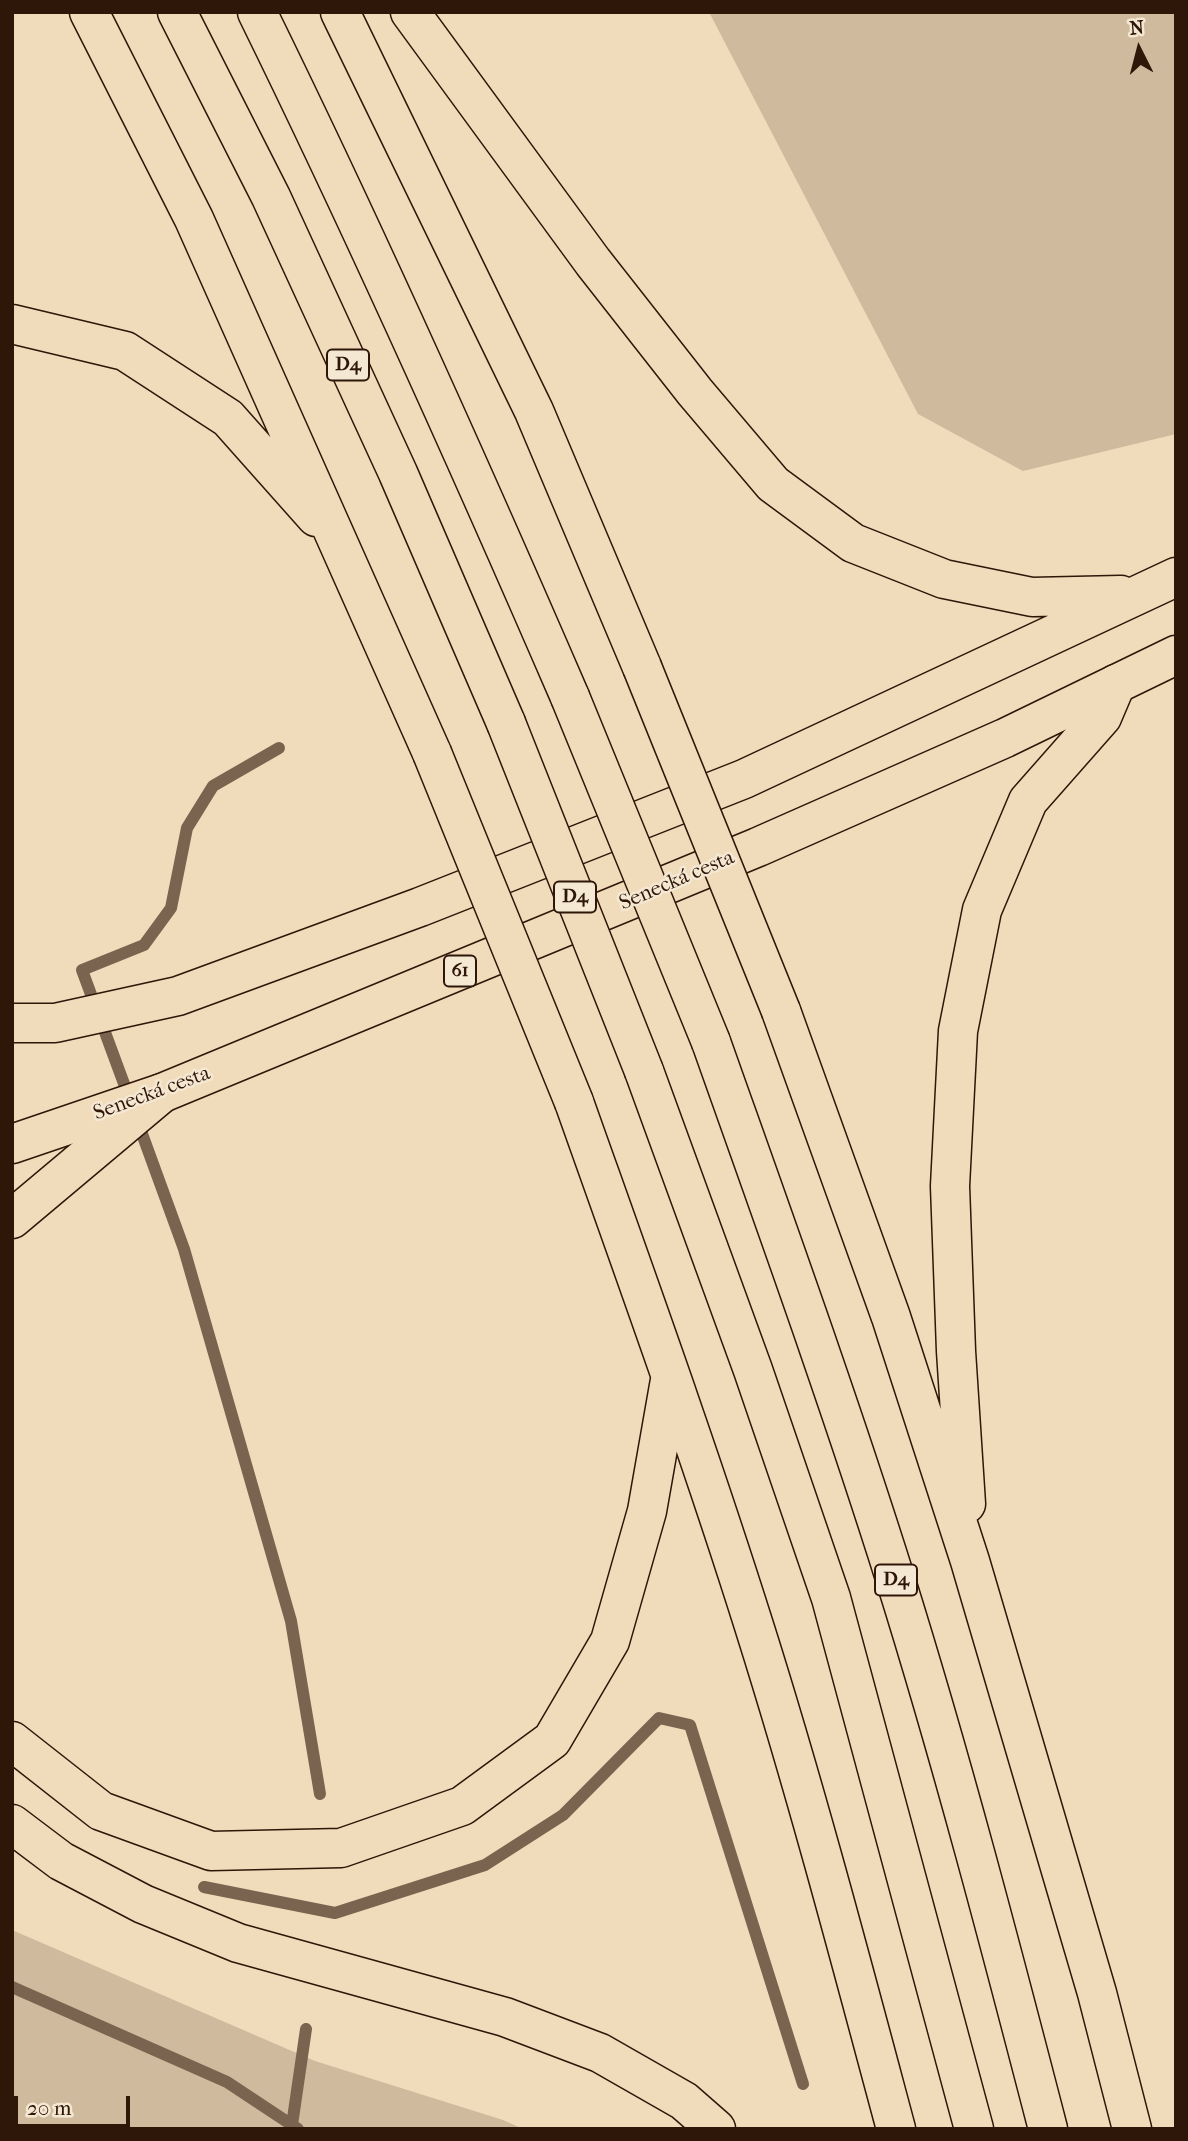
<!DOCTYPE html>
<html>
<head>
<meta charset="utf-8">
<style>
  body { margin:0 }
  #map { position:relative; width:1188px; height:2141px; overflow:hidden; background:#f0dbbb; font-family:"IM FELL French Canon",serif }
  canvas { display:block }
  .frame { position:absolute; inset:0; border:14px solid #2e1608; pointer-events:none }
  .north { position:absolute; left:1104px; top:14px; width:70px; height:70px; -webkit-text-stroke:5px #f5e8d3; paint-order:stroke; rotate:354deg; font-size:19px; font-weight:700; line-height:28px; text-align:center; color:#2e1608 }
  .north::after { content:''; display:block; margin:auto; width:24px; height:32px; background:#2e1608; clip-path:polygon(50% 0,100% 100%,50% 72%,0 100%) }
  .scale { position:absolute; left:14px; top:2096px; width:116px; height:32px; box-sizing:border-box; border:4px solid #2e1608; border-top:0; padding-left:9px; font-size:21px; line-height:24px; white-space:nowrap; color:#2e1608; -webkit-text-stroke:5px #f5e8d3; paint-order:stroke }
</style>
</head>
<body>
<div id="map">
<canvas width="1188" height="2141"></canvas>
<div class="frame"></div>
<div class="north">N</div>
<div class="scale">20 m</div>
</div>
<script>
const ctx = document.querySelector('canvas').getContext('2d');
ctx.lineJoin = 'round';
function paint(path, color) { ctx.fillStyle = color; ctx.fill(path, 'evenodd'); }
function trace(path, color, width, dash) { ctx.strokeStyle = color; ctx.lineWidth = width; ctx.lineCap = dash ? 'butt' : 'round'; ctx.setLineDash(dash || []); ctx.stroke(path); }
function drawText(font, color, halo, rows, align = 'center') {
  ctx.font = font + ' "IM FELL French Canon",serif'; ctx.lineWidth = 5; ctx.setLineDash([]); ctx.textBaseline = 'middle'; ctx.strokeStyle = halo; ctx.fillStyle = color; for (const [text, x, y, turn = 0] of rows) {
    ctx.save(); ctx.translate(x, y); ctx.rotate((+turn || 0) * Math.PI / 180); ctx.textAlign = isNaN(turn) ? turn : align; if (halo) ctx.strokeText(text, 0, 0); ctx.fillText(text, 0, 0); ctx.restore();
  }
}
const green = new Path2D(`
  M 709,12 L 1176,12 L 1176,434 L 1023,471 L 918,414 Z
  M 12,1930 L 315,2061 L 503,2120 L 523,2129 L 12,2129 Z`);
const stream = new Path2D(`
  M 130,1100 L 82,970 L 144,945 L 171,908 L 187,828 L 213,786 L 279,748
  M 137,1120 L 184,1249 L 291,1621 L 320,1794
  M 204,1887 L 335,1913 L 485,1865 L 563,1815 L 659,1718 L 690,1725 L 803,2084
  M 12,1987 L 227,2082 L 298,2129
  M 292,2125 L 306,2029`);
const primary = new Path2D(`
  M 12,1144 L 162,1093 L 758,847 L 1005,738 L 1176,655`);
const motorway = new Path2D(`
  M 89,12 L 194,219 L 432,753
  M 177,12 L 271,197 L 398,473 L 506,723
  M 257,12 C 368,238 470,466 570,697
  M 340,12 L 534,411 L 642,667
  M 410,12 L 593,262 L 695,392 L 773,484 L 853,543 L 944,579 L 1032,597 L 1121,595
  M 12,324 L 125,351 L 228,418 L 316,517
  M 781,1011 L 891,1317 L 970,1561 L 1097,1993 L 1132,2129
  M 12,1023 L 55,1023 L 178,996 L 420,907 L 744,779 L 1176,577
  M 711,1042 C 774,1220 838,1397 895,1578 C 952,1760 1000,1944 1048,2129
  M 644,1071 L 753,1370 L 831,1598 L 974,2129
  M 574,1102 C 636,1277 699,1451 755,1629 C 807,1794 851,1961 896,2129
  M 12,1219 L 162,1093
  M 966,1504 L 956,1351 L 950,1186 L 958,1031 L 982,910 L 1028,801 L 1102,717 L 1116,684
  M 12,1741 L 101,1811 L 211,1851 L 341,1848 L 462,1806 L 552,1740 L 610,1641 L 647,1511 L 670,1380
  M 12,1824 L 61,1861 L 143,1904 L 238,1943 L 505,2017 L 600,2053 L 684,2101 L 716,2129`);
const motorwayBridge = new Path2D(`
  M 642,667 L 781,1011
  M 570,697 L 711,1042
  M 506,723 L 644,1071
  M 432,753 L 574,1102`);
const shields = [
  [348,365,42],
  [575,897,42],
  [460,971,32],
  [896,1580,42]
];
const shieldNames = [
  ["D4",348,365],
  ["D4",575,897],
  ["61",460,971],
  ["D4",896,1580]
];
const streetNames = [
  ["Senecká cesta",677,881,-23],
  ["Senecká cesta",152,1094,-20]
];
paint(green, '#cfba9d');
trace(stream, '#7b644f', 12);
trace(primary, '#2e1608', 41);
trace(motorway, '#2e1608', 41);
trace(primary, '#f0dbbb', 38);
trace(motorway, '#f0dbbb', 38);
trace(motorwayBridge, '#2e1608', 41, []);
trace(motorwayBridge, '#f0dbbb', 38);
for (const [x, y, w] of shields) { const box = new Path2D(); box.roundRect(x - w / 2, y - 15.5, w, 31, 5); ctx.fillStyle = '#f5e8d3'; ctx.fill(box); trace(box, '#2e1608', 2); }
drawText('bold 19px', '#2e1608', null, shieldNames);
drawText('21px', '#2e1608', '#f5e8d3', streetNames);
</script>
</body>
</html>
